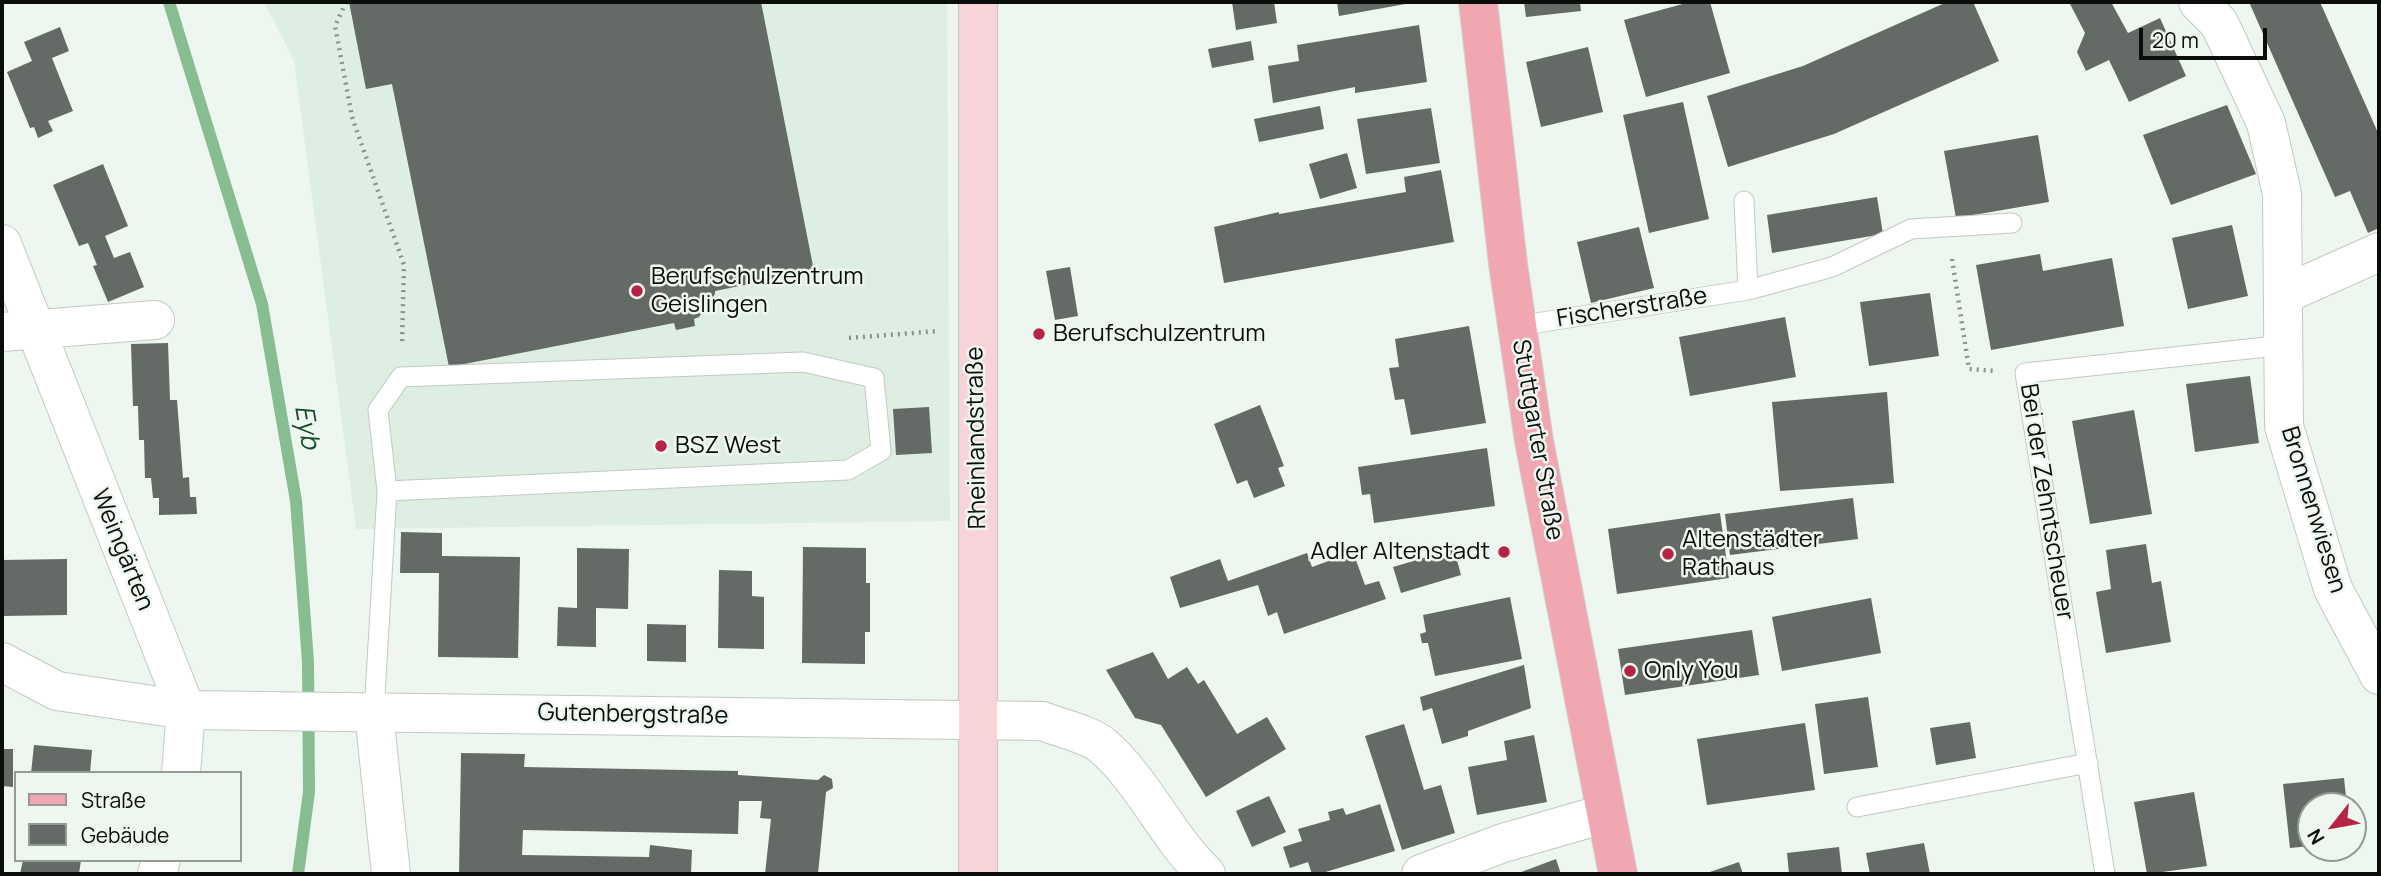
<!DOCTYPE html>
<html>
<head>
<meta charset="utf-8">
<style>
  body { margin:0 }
  #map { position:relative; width:2381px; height:876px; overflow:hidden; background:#eef6f0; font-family:Manrope,sans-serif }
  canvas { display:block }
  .frame { position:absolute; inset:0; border:4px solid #0a0d0a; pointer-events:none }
  .legend { position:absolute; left:14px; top:771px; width:228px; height:91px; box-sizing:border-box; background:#eef6f0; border:2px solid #939994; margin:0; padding:9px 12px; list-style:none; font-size:21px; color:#0a0d0a }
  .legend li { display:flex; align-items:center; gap:14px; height:35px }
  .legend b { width:35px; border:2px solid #939994 }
  .north { position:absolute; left:2297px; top:792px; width:70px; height:70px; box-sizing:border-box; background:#eef6f0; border:2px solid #939994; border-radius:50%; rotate:239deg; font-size:19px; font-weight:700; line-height:28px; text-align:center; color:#0a0d0a }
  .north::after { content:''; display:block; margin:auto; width:24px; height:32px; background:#b52445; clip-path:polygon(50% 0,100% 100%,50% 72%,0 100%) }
  .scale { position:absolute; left:2139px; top:28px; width:128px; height:32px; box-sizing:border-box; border:4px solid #0a0d0a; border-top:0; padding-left:9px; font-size:21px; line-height:24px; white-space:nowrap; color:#0a0d0a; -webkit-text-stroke:5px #eef6f0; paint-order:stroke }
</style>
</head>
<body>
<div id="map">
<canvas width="2381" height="876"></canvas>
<div class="frame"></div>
<ul class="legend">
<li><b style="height:9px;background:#f1a7b1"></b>Straße</li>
<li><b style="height:19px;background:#646a65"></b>Gebäude</li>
</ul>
<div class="north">N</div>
<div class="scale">20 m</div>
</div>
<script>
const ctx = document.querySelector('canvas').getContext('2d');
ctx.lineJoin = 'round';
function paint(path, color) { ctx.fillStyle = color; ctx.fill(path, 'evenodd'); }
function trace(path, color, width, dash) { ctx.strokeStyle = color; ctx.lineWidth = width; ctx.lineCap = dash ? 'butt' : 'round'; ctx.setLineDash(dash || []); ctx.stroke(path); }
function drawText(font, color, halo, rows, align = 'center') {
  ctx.font = font + ' Manrope,sans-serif'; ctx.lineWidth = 5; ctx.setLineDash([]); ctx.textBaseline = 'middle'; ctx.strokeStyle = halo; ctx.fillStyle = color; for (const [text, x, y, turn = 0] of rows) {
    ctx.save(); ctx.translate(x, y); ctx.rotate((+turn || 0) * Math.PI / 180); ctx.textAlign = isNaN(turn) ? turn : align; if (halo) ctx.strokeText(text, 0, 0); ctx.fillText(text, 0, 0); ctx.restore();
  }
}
const built = new Path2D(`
  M 264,2 L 947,2 L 950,521 L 356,529 L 294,61 Z`);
const stream = new Path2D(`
  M 169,2 L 262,304 L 296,501 L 308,662 L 309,792 L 298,874`);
const building = new Path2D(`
  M 349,2 L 761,2 L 814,271 L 715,291 L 715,294 L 699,317 L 694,319 L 695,326 L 676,330 L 674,323 L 449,367 L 392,84 L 366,89 Z
  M 1232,2 L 1274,2 L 1277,23 L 1236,30 Z
  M 1337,2 L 1411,2 L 1411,3 L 1339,16 Z
  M 1524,2 L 1580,2 L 1581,11 L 1526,17 Z
  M 1690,2 L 1710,2 L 1730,73 L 1646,97 L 1624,20 Z
  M 1947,2 L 1973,2 L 1999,61 L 1834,134 L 1728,167 L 1707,96 L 1803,66 Z
  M 2069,2 L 2111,2 L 2128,33 L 2160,18 L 2186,76 L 2129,102 L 2109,60 L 2086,71 L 2077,52 L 2085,33 Z
  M 2249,2 L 2320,2 L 2379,135 L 2379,228 L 2368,233 L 2350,191 L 2335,197 Z
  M 1419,25 L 1427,82 L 1355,93 L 1355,87 L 1273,103 L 1268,66 L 1299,61 L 1297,45 Z
  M 60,27 L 69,51 L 52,58 L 73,111 L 48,121 L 53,131 L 38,138 L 34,127 L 30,128 L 7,72 L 32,61 L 24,42 Z
  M 1251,41 L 1254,60 L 1212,68 L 1208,49 Z
  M 1588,47 L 1603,112 L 1541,127 L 1526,62 Z
  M 1683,102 L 1709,219 L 1649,233 L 1623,115 Z
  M 2227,105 L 2256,174 L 2171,205 L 2143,135 Z
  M 1320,106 L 1324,129 L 1259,142 L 1254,119 Z
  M 1431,108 L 1440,163 L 1366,174 L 1357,119 Z
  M 2038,135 L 2049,202 L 1956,218 L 1944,151 Z
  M 1347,153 L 1357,188 L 1320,199 L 1309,164 Z
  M 103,164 L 128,226 L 105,236 L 114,258 L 130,252 L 144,287 L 108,302 L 93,266 L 97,265 L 88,243 L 79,246 L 53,185 Z
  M 1441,170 L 1454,242 L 1224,283 L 1214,227 L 1279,212 L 1279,214 L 1406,192 L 1404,177 Z
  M 1877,197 L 1883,234 L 1772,253 L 1767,215 Z
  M 2232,225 L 2248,296 L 2188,309 L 2172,238 Z
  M 1639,227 L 1654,288 L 1591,303 L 1577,242 Z
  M 2040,254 L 2043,271 L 2112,258 L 2124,326 L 1991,350 L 1976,265 Z
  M 1070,267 L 1078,316 L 1055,320 L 1046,271 Z
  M 1930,293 L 1939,356 L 1869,366 L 1860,302 Z
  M 1785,317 L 1796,377 L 1690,396 L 1679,337 Z
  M 1469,326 L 1486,423 L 1411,435 L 1404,399 L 1395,400 L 1389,368 L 1399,367 L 1395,339 Z
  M 168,343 L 170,400 L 177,400 L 183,478 L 189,477 L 190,497 L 196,497 L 197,514 L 159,515 L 159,498 L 153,498 L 151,478 L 145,478 L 144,440 L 139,440 L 138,406 L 133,406 L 131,344 Z
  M 2250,376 L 2259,443 L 2195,452 L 2186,384 Z
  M 1887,392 L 1894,483 L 1780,491 L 1772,402 Z
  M 1260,405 L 1284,466 L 1278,468 L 1285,486 L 1254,498 L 1247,480 L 1237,484 L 1214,424 Z
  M 929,407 L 932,453 L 896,455 L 893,409 Z
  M 2134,410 L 2152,514 L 2090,524 L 2072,421 Z
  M 1487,448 L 1495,506 L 1374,523 L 1370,494 L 1362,495 L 1358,467 Z
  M 1853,498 L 1858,539 L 1730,555 L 1725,514 Z
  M 1720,513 L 1729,578 L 1617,594 L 1608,529 Z
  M 401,532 L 442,533 L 442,556 L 520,557 L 518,658 L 438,657 L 439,573 L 400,573 Z
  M 2146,544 L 2152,583 L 2161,581 L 2171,642 L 2106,653 L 2096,592 L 2111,589 L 2106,550 Z
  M 803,547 L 866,548 L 866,583 L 870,583 L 870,632 L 865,632 L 865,664 L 802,663 Z
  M 577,548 L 629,549 L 628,609 L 596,608 L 596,647 L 557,646 L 558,607 L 577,608 Z
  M 1454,549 L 1461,575 L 1401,593 L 1393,567 Z
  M 1353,552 L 1365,585 L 1379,581 L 1386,599 L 1284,634 L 1277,612 L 1268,616 L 1258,585 L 1180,608 L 1170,577 L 1220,559 L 1228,581 L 1307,553 L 1312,567 Z
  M 67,559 L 67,615 L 2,616 L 2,560 Z
  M 719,570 L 752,571 L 752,596 L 764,597 L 764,649 L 718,648 Z
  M 1510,597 L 1522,659 L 1435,676 L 1428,643 L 1422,643 L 1420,634 L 1426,632 L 1423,615 Z
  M 1871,598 L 1881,653 L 1782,671 L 1772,617 Z
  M 647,624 L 686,625 L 686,662 L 647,661 Z
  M 1752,630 L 1759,675 L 1625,695 L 1618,649 Z
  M 1153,652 L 1168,679 L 1187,667 L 1198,684 L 1204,680 L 1237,734 L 1267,717 L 1286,749 L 1206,797 L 1161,725 L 1135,718 L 1106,670 Z
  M 1524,665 L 1531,708 L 1468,731 L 1468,736 L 1442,744 L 1432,708 L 1423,711 L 1420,697 Z
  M 1868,697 L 1878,767 L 1824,774 L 1815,704 Z
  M 1970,722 L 1976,758 L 1936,765 L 1930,728 Z
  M 1805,723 L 1815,790 L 1707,805 L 1697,739 Z
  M 1404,724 L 1424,790 L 1441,785 L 1455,833 L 1402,850 L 1365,736 Z
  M 1534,735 L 1547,802 L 1477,815 L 1468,767 L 1507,760 L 1504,741 Z
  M 34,745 L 92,750 L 90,773 L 31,773 Z
  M 2,749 L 13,749 L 13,787 L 2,786 Z
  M 461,753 L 525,754 L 524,767 L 738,771 L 738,775 L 818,780 L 824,775 L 832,779 L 833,788 L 826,792 L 818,874 L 765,874 L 771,819 L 760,818 L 762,801 L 739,801 L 738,834 L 523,830 L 522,855 L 649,857 L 650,845 L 692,850 L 691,874 L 459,874 Z
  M 2344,778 L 2347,806 L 2311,806 L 2311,846 L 2290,848 L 2283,784 Z
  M 2194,792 L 2207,866 L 2147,874 L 2134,802 Z
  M 1269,796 L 1286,832 L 1252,847 L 1236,811 Z
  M 1380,804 L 1395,851 L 1319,874 L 1312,874 L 1308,862 L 1290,868 L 1283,847 L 1302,841 L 1298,829 L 1330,820 L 1328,812 L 1343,808 L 1346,815 Z
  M 1924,843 L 1930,874 L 1870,874 L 1866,853 Z
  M 1839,847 L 1842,874 L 1789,874 L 1787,853 Z
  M 1556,859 L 1561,874 L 1516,874 Z
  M 23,860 L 81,860 L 79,874 L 20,874 Z
  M 1739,862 L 1743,874 L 1704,874 Z`);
const path = new Path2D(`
  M 346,2 L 335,26 L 352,117 L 404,265 L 402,345
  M 1952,259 L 1969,369 L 1996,371
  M 849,338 L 938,331`);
const lane = new Path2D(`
  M 1744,201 L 1748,290
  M 1517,326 L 1748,290 L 1832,267 L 1911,229 L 2012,223
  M 374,713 L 387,491 L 378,410 L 401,377 L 803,362 L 874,378 L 881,451 L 848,470 L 387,491
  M 1857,807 L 2088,763
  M 2105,874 L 2025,373 L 2285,345`);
const street = new Path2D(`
  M 2198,2 L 2219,23 L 2266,123 L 2282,194 L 2284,426 L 2333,589 L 2379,675
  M 2,244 L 186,710 L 181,773
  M 2285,294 L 2379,252
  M 2,332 L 155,320
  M 2,662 L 57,691 L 186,710 L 1042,721 C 1060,728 1089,734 1103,746 C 1145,783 1166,836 1206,874
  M 374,713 L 391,874
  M 157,874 L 161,860
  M 1421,874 L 1503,843 L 1604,814`);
const secondary = new Path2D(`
  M 978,2 L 978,874`);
const primary = new Path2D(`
  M 1478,2 L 1508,264 L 1534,441 L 1618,874`);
const markers = [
  [637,291,7,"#b52445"],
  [1039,334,7,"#b52445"],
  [661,446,7,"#b52445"],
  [1504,552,7,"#b52445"],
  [1668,554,7,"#b52445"],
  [1630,671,7,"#b52445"]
];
const poiNames = [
  ["Berufschulzentrum",651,277],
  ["Geislingen",651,305],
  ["Berufschulzentrum",1053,334],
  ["BSZ West",675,446],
  ["Altenstädter",1682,540],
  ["Rathaus",1682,568],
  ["Adler Altenstadt",1490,552,"right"],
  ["Only You",1644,671]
];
const streetNames = [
  ["Fischerstraße",1632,308,-9],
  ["Rheinlandstraße",977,438,-91],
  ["Stuttgarter Straße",1537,440,80],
  ["Bei der Zehntscheuer",2046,502,81],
  ["Bronnenwiesen",2313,510,73],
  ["Weingärten",122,550,68],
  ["Gutenbergstraße",633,715,1]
];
const waterNames = [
  ["Eyb",306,427,80]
];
paint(built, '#dfeee2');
trace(stream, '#88bd92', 12);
paint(building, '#646a65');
trace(lane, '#c1c9c2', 21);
trace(street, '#c1c9c2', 40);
trace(secondary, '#c1c9c2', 40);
trace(primary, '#d3d3d3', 40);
trace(path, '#8b918c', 4.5, [2, 5]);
trace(lane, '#fff', 19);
trace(street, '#fff', 38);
trace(secondary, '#f8d3d8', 38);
trace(primary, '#f1a7b1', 38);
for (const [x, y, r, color] of markers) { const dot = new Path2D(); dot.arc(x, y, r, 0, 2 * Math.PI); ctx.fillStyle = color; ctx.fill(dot); trace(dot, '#eef6f0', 2.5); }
drawText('24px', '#0a0d0a', '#eef6f0', poiNames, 'left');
drawText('24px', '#0a0d0a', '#eef6f0', streetNames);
drawText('italic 26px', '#104c24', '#eef6f0', waterNames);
</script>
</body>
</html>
